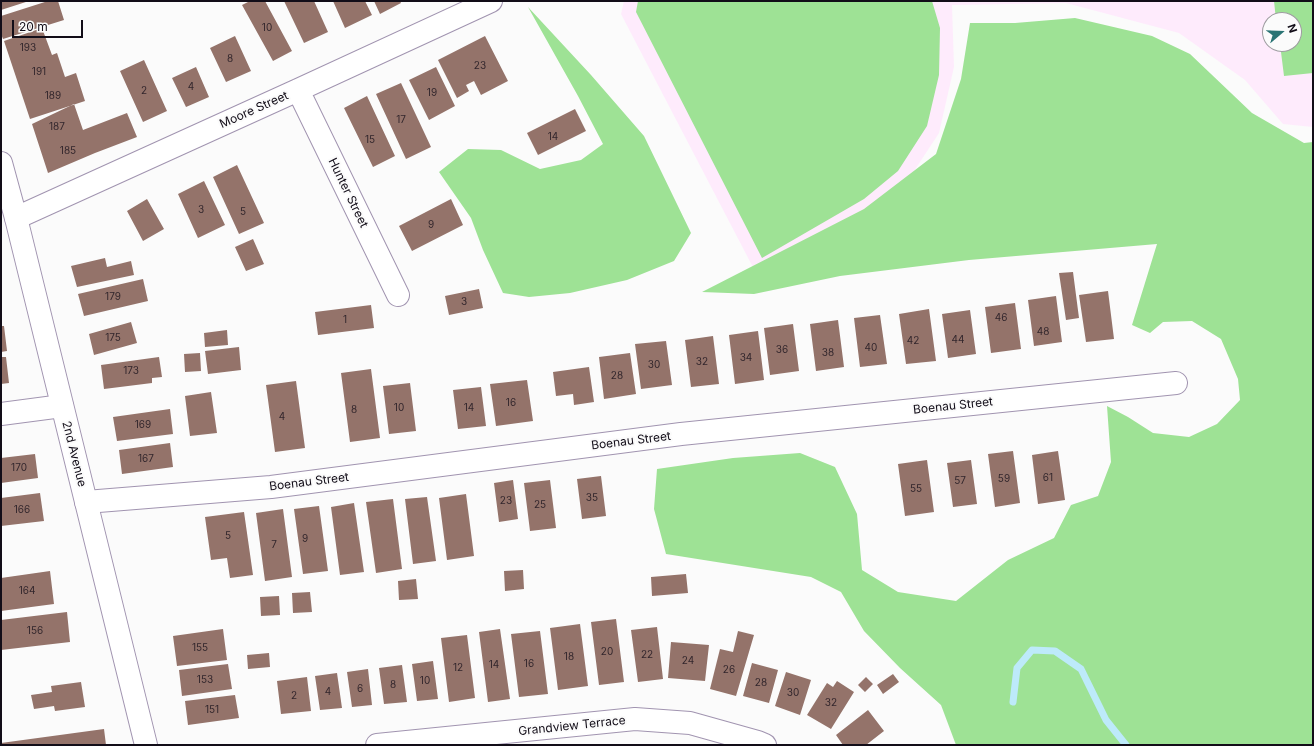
<!DOCTYPE html>
<html>
<head>
<meta charset="utf-8">
<style>
  body { margin:0 }
  #map { position:relative; width:1314px; height:746px; overflow:hidden; background:#fbfbfb; font-family:Inter,sans-serif }
  canvas { display:block }
  .frame { position:absolute; inset:0; border:2px solid #120d18; pointer-events:none }
  .north { position:absolute; left:1262px; top:12px; width:40px; height:40px; box-sizing:border-box; background:#fbfbfb; border:1px solid #9e9ca0; border-radius:50%; rotate:71deg; font-size:11px; font-weight:700; line-height:16px; text-align:center; color:#120d18 }
  .north::after { content:''; display:block; margin:auto; width:14px; height:18px; background:#2a7474; clip-path:polygon(50% 0,100% 100%,50% 72%,0 100%) }
  .scale { position:absolute; left:12px; top:20px; width:71px; height:18px; box-sizing:border-box; border:2px solid #120d18; border-top:0; padding-left:5px; font-size:12px; line-height:14px; white-space:nowrap; color:#120d18; -webkit-text-stroke:3px #fbfbfb; paint-order:stroke }
</style>
</head>
<body>
<div id="map">
<canvas width="1314" height="746"></canvas>
<div class="frame"></div>
<div class="north">N</div>
<div class="scale">20 m</div>
</div>
<script>
const ctx = document.querySelector('canvas').getContext('2d');
ctx.lineJoin = 'round';
function paint(path, color) { ctx.fillStyle = color; ctx.fill(path, 'evenodd'); }
function trace(path, color, width, dash) { ctx.strokeStyle = color; ctx.lineWidth = width; ctx.lineCap = dash ? 'butt' : 'round'; ctx.setLineDash(dash || []); ctx.stroke(path); }
function drawText(font, color, halo, rows, align = 'center') {
  ctx.font = font + ' Inter,sans-serif'; ctx.lineWidth = 4; ctx.setLineDash([]); ctx.textBaseline = 'middle'; ctx.strokeStyle = halo; ctx.fillStyle = color; for (const [text, x, y, turn = 0] of rows) {
    ctx.save(); ctx.translate(x, y); ctx.rotate((+turn || 0) * Math.PI / 180); ctx.textAlign = isNaN(turn) ? turn : align; if (halo) ctx.strokeText(text, 0, 0); ctx.fillText(text, 0, 0); ctx.restore();
  }
}
const education = new Path2D(`
  M 624,1 L 1313,1 L 1313,127 L 1283,124 L 1245,80 L 1179,33 L 1066,3 L 952,5 L 954,67 L 939,133 L 899,194 L 757,275 L 621,14 ZM 1270,20 L 1294,20 L 1294,44 L 1270,44 Z`);
const green = new Path2D(`
  M 638,1 L 932,1 L 940,28 L 939,75 L 927,126 L 898,171 L 864,199 L 762,258 L 636,12 Z
  M 1274,1 L 1313,1 L 1313,73 L 1284,76 L 1280,44 L 1294,44 L 1294,20 L 1276,20 Z
  M 528,7 L 591,75 L 644,136 L 691,233 L 674,261 L 627,280 L 570,293 L 529,297 L 503,293 L 483,250 L 471,218 L 439,172 L 468,149 L 501,150 L 540,169 L 581,160 L 603,144 L 578,96 Z
  M 1075,18 L 1152,36 L 1190,54 L 1252,113 L 1304,143 L 1313,142 L 1313,745 L 956,745 L 941,705 L 900,668 L 864,631 L 841,592 L 811,577 L 666,554 L 654,509 L 657,469 L 733,458 L 800,453 L 835,467 L 857,514 L 862,570 L 898,592 L 956,601 L 1008,560 L 1054,538 L 1071,505 L 1098,496 L 1111,462 L 1107,406 L 1128,417 L 1153,433 L 1189,437 L 1217,424 L 1240,400 L 1238,379 L 1221,339 L 1192,321 L 1163,322 L 1150,333 L 1132,325 L 1157,244 L 969,260 L 840,276 L 754,294 L 702,292 L 864,209 L 936,154 L 961,79 L 970,23 L 1015,23 Z`);
const stream = new Path2D(`
  M 1013,702 L 1017,668 L 1032,650 L 1055,651 L 1081,669 L 1106,720 L 1126,745`);
const building = new Path2D(`
  M 1,1 L 29,1 L 1,10 Z
  M 48,1 L 58,1 L 64,20 L 3,39 L 1,34 L 1,16 Z
  M 250,1 L 265,1 L 292,51 L 273,61 L 242,5 Z
  M 284,1 L 314,1 L 328,32 L 304,43 Z
  M 333,1 L 365,1 L 372,15 L 345,28 Z
  M 374,1 L 400,1 L 401,3 L 380,14 Z
  M 42,28 L 52,55 L 57,53 L 65,77 L 76,73 L 85,101 L 30,119 L 4,41 Z
  M 235,36 L 251,71 L 226,82 L 210,48 Z
  M 485,36 L 508,81 L 481,95 L 474,81 L 466,85 L 469,91 L 457,98 L 438,60 Z
  M 144,60 L 167,111 L 143,122 L 120,71 Z
  M 196,67 L 209,97 L 186,107 L 172,78 Z
  M 436,67 L 455,106 L 429,120 L 409,80 Z
  M 401,83 L 431,147 L 406,159 L 376,94 Z
  M 367,96 L 395,156 L 373,167 L 344,108 Z
  M 74,104 L 83,130 L 127,113 L 137,137 L 95,153 L 48,173 L 32,124 Z
  M 575,109 L 586,131 L 538,155 L 527,133 Z
  M 237,165 L 264,223 L 239,234 L 213,177 Z
  M 204,181 L 225,225 L 198,238 L 178,194 Z
  M 147,199 L 164,229 L 143,241 L 127,211 Z
  M 451,199 L 463,225 L 412,251 L 399,226 Z
  M 253,239 L 264,264 L 246,271 L 235,247 Z
  M 105,258 L 107,267 L 131,261 L 134,275 L 77,287 L 71,266 Z
  M 1073,272 L 1079,318 L 1066,320 L 1059,273 Z
  M 143,279 L 148,301 L 84,316 L 78,294 Z
  M 479,289 L 483,308 L 449,315 L 445,296 Z
  M 1108,291 L 1114,339 L 1086,342 L 1079,295 Z
  M 1056,296 L 1062,342 L 1034,346 L 1028,300 Z
  M 1015,303 L 1021,349 L 991,353 L 985,307 Z
  M 371,305 L 374,328 L 318,335 L 315,312 Z
  M 929,309 L 936,361 L 906,364 L 899,314 Z
  M 970,310 L 976,354 L 948,358 L 942,314 Z
  M 880,315 L 887,364 L 860,367 L 854,318 Z
  M 838,320 L 844,367 L 816,371 L 810,324 Z
  M 131,322 L 137,343 L 94,355 L 89,334 Z
  M 793,324 L 799,371 L 770,375 L 764,328 Z
  M 1,326 L 4,326 L 7,351 L 1,352 Z
  M 227,330 L 228,345 L 205,347 L 204,333 Z
  M 758,331 L 764,380 L 735,384 L 729,335 Z
  M 713,336 L 719,384 L 691,387 L 685,340 Z
  M 666,341 L 672,385 L 641,389 L 635,344 Z
  M 239,347 L 241,370 L 208,374 L 205,351 Z
  M 200,353 L 201,371 L 185,372 L 184,354 Z
  M 630,353 L 636,394 L 604,399 L 599,357 Z
  M 1,357 L 6,357 L 9,383 L 1,384 Z
  M 159,357 L 162,377 L 152,378 L 152,383 L 104,389 L 101,365 Z
  M 589,367 L 594,402 L 574,405 L 573,394 L 556,396 L 553,372 Z
  M 371,369 L 380,438 L 350,442 L 341,373 Z
  M 527,380 L 533,421 L 496,426 L 490,384 Z
  M 296,381 L 305,448 L 275,452 L 266,385 Z
  M 410,383 L 416,431 L 389,434 L 383,386 Z
  M 481,387 L 486,426 L 458,429 L 453,390 Z
  M 211,392 L 217,433 L 190,436 L 185,396 Z
  M 170,409 L 173,434 L 117,441 L 113,417 Z
  M 170,443 L 173,467 L 122,474 L 119,450 Z
  M 1013,451 L 1020,503 L 995,507 L 988,454 Z
  M 1058,451 L 1065,500 L 1038,504 L 1032,455 Z
  M 35,454 L 38,478 L 1,483 L 1,458 Z
  M 927,460 L 934,512 L 905,516 L 898,464 Z
  M 971,460 L 977,504 L 953,507 L 947,463 Z
  M 601,476 L 606,516 L 582,519 L 577,479 Z
  M 513,480 L 518,519 L 499,522 L 494,483 Z
  M 550,480 L 556,528 L 530,531 L 524,483 Z
  M 40,493 L 44,521 L 1,526 L 1,498 Z
  M 466,494 L 474,556 L 447,560 L 439,498 Z
  M 427,497 L 436,561 L 413,564 L 405,499 Z
  M 393,499 L 402,569 L 376,573 L 366,502 Z
  M 354,503 L 364,572 L 340,575 L 331,507 Z
  M 319,506 L 328,571 L 303,574 L 294,509 Z
  M 283,509 L 292,577 L 265,581 L 256,513 Z
  M 244,512 L 253,575 L 230,578 L 227,558 L 211,560 L 205,517 Z
  M 523,570 L 524,589 L 505,591 L 504,571 Z
  M 50,571 L 54,604 L 1,611 L 1,578 Z
  M 686,574 L 688,593 L 652,596 L 651,577 Z
  M 416,579 L 418,599 L 399,600 L 398,581 Z
  M 310,592 L 312,612 L 293,613 L 292,593 Z
  M 279,596 L 280,615 L 261,616 L 260,597 Z
  M 67,612 L 70,642 L 1,650 L 1,620 Z
  M 616,619 L 624,682 L 599,685 L 591,622 Z
  M 580,624 L 588,686 L 558,690 L 550,628 Z
  M 657,627 L 663,679 L 638,682 L 631,630 Z
  M 223,629 L 227,660 L 177,666 L 173,636 Z
  M 500,629 L 510,699 L 488,702 L 479,632 Z
  M 540,631 L 548,694 L 519,697 L 511,634 Z
  M 738,631 L 754,635 L 736,696 L 710,689 L 720,649 L 733,652 Z
  M 467,635 L 475,698 L 449,702 L 441,638 Z
  M 671,642 L 709,645 L 705,681 L 668,678 Z
  M 269,653 L 270,667 L 248,669 L 247,655 Z
  M 433,661 L 438,699 L 417,701 L 412,664 Z
  M 752,663 L 778,670 L 769,703 L 743,696 Z
  M 228,664 L 232,689 L 182,696 L 179,670 Z
  M 402,665 L 407,702 L 384,704 L 379,668 Z
  M 368,669 L 372,705 L 352,707 L 347,672 Z
  M 786,672 L 811,680 L 800,715 L 775,706 Z
  M 337,673 L 342,708 L 320,710 L 315,676 Z
  M 893,674 L 899,682 L 883,694 L 877,685 Z
  M 307,677 L 311,711 L 281,714 L 277,681 Z
  M 866,677 L 873,684 L 865,692 L 858,685 Z
  M 837,681 L 854,692 L 831,729 L 807,715 L 827,683 L 833,687 Z
  M 81,682 L 85,707 L 55,711 L 54,706 L 34,709 L 31,695 L 52,692 L 51,686 Z
  M 235,695 L 239,718 L 188,725 L 185,701 Z
  M 868,710 L 884,731 L 866,745 L 843,745 L 836,735 Z
  M 104,729 L 106,745 L 1,745 L 1,743 Z`);
const street = new Path2D(`
  M 298,90 L 398,295
  M 16,218 L 298,90 L 491,1
  M 1,414 L 62,406
  M 86,502 L 271,487 L 681,434 L 1176,383
  M 377,745 L 635,719 L 690,723 L 758,742 L 765,745`);
const secondary = new Path2D(`
  M 1,163 L 16,218 L 146,745`);
const numberNames = [
  ["10",267,28],
  ["193",28,48],
  ["8",230,59],
  ["23",480,66],
  ["191",39,72],
  ["4",191,87],
  ["2",144,91],
  ["19",432,93],
  ["189",53,96],
  ["17",401,120],
  ["187",57,127],
  ["14",553,137],
  ["15",370,140],
  ["185",68,151],
  ["3",201,210],
  ["5",243,212],
  ["9",431,225],
  ["179",113,297],
  ["3",464,302],
  ["46",1001,318],
  ["1",345,320],
  ["48",1043,332],
  ["175",113,338],
  ["44",958,340],
  ["42",913,341],
  ["40",871,348],
  ["36",782,350],
  ["38",828,353],
  ["34",746,358],
  ["32",702,362],
  ["30",654,365],
  ["173",131,371],
  ["28",617,376],
  ["16",511,403],
  ["10",399,408],
  ["14",469,408],
  ["8",354,410],
  ["4",282,417],
  ["169",143,425],
  ["167",146,459],
  ["170",19,468],
  ["61",1048,478],
  ["59",1004,479],
  ["57",960,481],
  ["55",916,489],
  ["35",592,498],
  ["23",506,501],
  ["25",540,505],
  ["166",22,510],
  ["5",228,536],
  ["9",305,539],
  ["7",274,545],
  ["164",27,591],
  ["156",35,631],
  ["155",200,648],
  ["20",607,652],
  ["22",647,655],
  ["18",569,657],
  ["24",688,661],
  ["16",529,664],
  ["14",494,665],
  ["12",458,668],
  ["26",729,670],
  ["153",205,680],
  ["10",425,681],
  ["28",761,683],
  ["8",393,685],
  ["6",360,689],
  ["4",328,692],
  ["30",793,693],
  ["2",294,696],
  ["32",831,703],
  ["151",212,710]
];
const streetNames = [
  ["Moore Street",254,110,-24],
  ["Hunter Street",348,193,64],
  ["Boenau Street",953,406,-6],
  ["Boenau Street",631,441,-7],
  ["2nd Avenue",74,454,76],
  ["Boenau Street",309,482,-7],
  ["Grandview Terrace",572,726,-6]
];
paint(education, '#feebfc');
paint(green, '#9ee295');
trace(stream, '#bdeafa', 7);
paint(building, '#94736a');
trace(street, '#a194b0', 24);
trace(secondary, '#a194b0', 24);
trace(street, '#fff', 22);
trace(secondary, '#fff', 22);
drawText('10px', '#32262c', null, numberNames);
drawText('12px', '#120d18', '#fbfbfb', streetNames);
</script>
</body>
</html>
